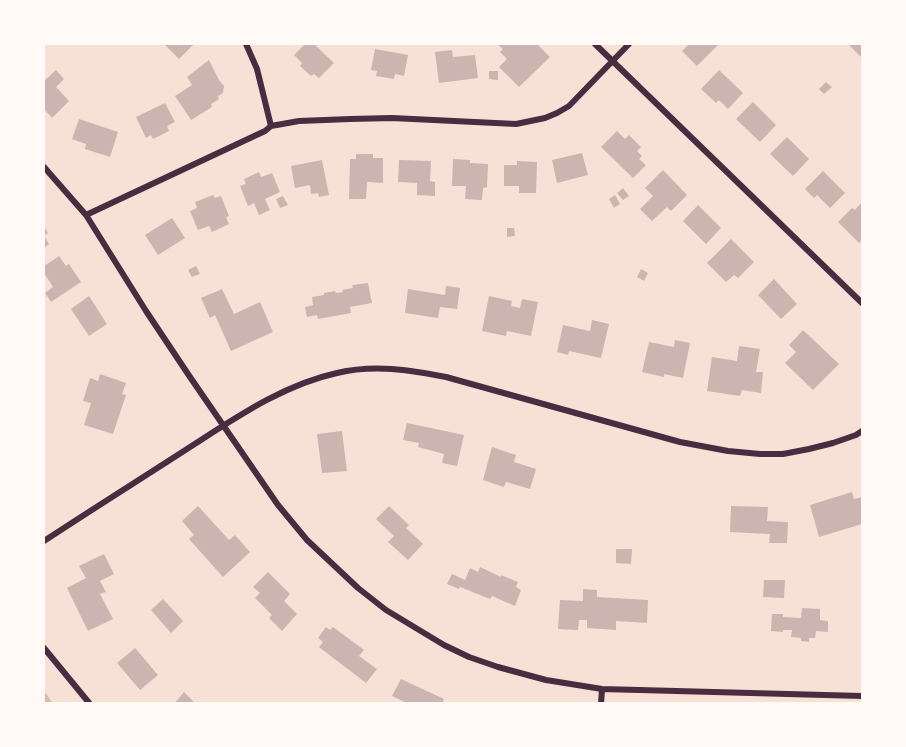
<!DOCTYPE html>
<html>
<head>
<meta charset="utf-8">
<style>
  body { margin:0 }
  #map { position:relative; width:906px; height:747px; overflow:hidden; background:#f7e1d7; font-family:Manrope,sans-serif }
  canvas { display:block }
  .frame { position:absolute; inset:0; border:45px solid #fffaf5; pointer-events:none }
</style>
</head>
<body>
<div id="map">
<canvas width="906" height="747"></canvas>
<div class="frame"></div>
</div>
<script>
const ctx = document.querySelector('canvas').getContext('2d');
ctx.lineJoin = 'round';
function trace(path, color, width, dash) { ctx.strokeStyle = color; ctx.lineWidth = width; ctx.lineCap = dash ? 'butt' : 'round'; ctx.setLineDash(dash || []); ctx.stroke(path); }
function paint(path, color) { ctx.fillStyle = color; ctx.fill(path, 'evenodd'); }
const stream = new Path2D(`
  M 44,695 L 50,704`);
const building = new Path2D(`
  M 164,44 L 194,44 L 179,59 Z
  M 305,44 L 314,44 L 334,63 L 319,78 L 314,74 L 311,76 L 300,66 L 302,63 L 294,55 Z
  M 497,44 L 537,44 L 550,57 L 519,87 L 499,67 L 507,59 L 500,52 L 503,49 Z
  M 689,44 L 719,44 L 697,66 L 682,51 Z
  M 848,44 L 862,44 L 862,58 Z
  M 375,49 L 408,55 L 404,76 L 395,74 L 394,79 L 376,76 L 377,71 L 371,70 Z
  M 452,50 L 453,57 L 475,55 L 478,78 L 439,83 L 435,52 Z
  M 209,60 L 219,80 L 224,86 L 223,93 L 218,96 L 219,99 L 211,104 L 212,107 L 191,120 L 175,96 L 192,85 L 187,77 Z
  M 56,70 L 64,79 L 56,87 L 69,101 L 52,118 L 44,109 L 44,81 Z
  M 719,70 L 743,93 L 728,109 L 719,100 L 716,103 L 701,89 Z
  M 489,71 L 498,71 L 498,80 L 489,79 Z
  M 826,82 L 832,87 L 824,94 L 819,89 Z
  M 753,102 L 776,125 L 760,142 L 736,119 Z
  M 165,103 L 175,122 L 167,126 L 169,131 L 153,139 L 151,135 L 146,138 L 136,117 Z
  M 79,119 L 118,132 L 110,157 L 85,149 L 86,144 L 72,139 Z
  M 617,131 L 625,139 L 629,135 L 641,147 L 637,151 L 642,156 L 639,159 L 646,165 L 633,178 L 601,147 Z
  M 787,137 L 809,159 L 793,176 L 770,154 Z
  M 582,153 L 588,175 L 557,183 L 552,160 Z
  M 356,154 L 373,154 L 373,158 L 383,158 L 383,183 L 367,182 L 366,199 L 349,199 L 350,159 L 356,159 Z
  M 453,159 L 470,160 L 470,163 L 488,164 L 487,187 L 483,188 L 482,200 L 465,199 L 466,186 L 452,186 Z
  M 322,160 L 329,195 L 319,197 L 318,193 L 311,194 L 310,185 L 295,188 L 291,166 Z
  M 399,160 L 431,161 L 430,181 L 435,182 L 435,196 L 417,195 L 417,183 L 398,182 Z
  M 517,161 L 537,162 L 536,193 L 519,193 L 519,186 L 504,186 L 504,165 L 517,165 Z
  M 663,170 L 687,195 L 671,211 L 667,207 L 652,221 L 640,209 L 653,196 L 645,188 Z
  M 823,171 L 845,193 L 830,208 L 817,195 L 814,198 L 805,189 Z
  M 259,172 L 261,177 L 272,173 L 280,192 L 265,199 L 270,210 L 259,215 L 254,203 L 248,206 L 240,186 L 246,184 L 244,179 Z
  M 623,188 L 629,196 L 623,200 L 617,193 Z
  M 213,195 L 215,198 L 221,196 L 229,216 L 226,217 L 229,224 L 212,232 L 209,226 L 198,230 L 190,211 L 197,208 L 195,202 Z
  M 615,195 L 620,204 L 614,208 L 609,199 Z
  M 283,196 L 288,205 L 280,208 L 276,199 Z
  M 862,202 L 862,240 L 859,243 L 838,222 L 852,208 L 855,210 Z
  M 698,205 L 721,228 L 706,244 L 683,221 Z
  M 172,218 L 185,238 L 158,255 L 145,235 Z
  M 44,226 L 48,233 L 44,236 L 49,244 L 44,248 Z
  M 507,228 L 514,228 L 515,236 L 507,237 Z
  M 731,239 L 754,262 L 738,278 L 734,275 L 726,282 L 707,263 Z
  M 59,256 L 66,266 L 69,264 L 81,282 L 51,302 L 45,293 L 53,287 L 44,273 L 44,266 Z
  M 196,266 L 200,274 L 192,277 L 188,270 Z
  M 641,269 L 648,273 L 644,281 L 637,277 Z
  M 774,279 L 797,304 L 781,319 L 758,295 Z
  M 368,283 L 372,303 L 350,307 L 351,313 L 318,319 L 317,315 L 307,317 L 305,307 L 313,305 L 312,297 L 324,295 L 324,293 L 335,291 L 336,293 L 343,292 L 342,290 L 353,288 L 352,285 Z
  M 446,286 L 460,288 L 457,309 L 440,307 L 438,318 L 405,313 L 408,289 L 445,295 Z
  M 222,289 L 234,314 L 260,302 L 273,332 L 231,351 L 215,315 L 210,318 L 201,298 Z
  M 89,296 L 107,324 L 89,336 L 71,309 Z
  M 489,296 L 512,301 L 511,306 L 520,308 L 522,299 L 538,302 L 531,336 L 507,331 L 506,336 L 482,331 Z
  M 592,320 L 609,324 L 601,358 L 569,351 L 568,355 L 557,352 L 563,325 L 590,331 Z
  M 803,330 L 839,364 L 813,390 L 785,363 L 796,352 L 789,345 Z
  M 675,340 L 690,343 L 683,378 L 664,374 L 664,377 L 642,372 L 649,342 L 674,347 Z
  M 739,346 L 760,349 L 756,372 L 763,372 L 761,393 L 742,390 L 740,396 L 707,391 L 712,357 L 737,361 Z
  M 100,374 L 126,383 L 122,394 L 126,395 L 113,434 L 84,425 L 91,403 L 83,401 L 90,378 L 98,381 Z
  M 407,423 L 464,435 L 457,466 L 442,463 L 444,454 L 418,447 L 419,443 L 403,440 Z
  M 342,431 L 347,471 L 322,473 L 317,434 Z
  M 492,447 L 516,455 L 514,462 L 536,469 L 530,489 L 506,482 L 504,487 L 483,480 Z
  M 852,492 L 854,499 L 862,497 L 862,524 L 819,537 L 810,505 Z
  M 198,506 L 229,540 L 235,535 L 250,552 L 223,577 L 189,539 L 194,535 L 182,521 Z
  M 389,506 L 409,525 L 406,528 L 423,544 L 408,560 L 388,542 L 394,536 L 376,519 Z
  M 731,506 L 768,507 L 767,521 L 788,522 L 787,543 L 769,543 L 770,534 L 730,532 Z
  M 616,549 L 632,549 L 631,564 L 616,563 Z
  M 104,554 L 114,574 L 100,581 L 106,592 L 100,594 L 113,619 L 88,631 L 67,588 L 86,578 L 79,566 Z
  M 480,567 L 501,577 L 501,575 L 518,582 L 516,587 L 521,590 L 515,606 L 492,596 L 490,599 L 460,587 L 459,589 L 447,584 L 452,574 L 465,580 L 470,568 L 478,572 Z
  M 268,572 L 290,594 L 284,601 L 297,614 L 282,631 L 269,618 L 272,615 L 255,598 L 260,593 L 253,587 Z
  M 764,580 L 785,580 L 784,598 L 763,597 Z
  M 583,589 L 597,590 L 597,597 L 648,600 L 647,623 L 616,621 L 616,630 L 587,628 L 587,620 L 579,620 L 578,630 L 558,629 L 560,600 L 583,601 Z
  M 163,599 L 183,621 L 171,633 L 151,610 Z
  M 802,608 L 820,609 L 820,620 L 828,621 L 828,632 L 816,631 L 815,638 L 809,638 L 809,642 L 801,641 L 801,638 L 791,637 L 792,630 L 783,630 L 783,632 L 771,631 L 772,614 L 783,614 L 783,617 L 801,618 Z
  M 326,627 L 330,630 L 333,627 L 364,650 L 359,656 L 377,669 L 366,683 L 319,647 L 323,642 L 318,638 Z
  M 135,648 L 158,675 L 140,690 L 117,663 Z
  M 401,679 L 444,699 L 442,704 L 409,704 L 392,696 Z
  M 184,692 L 196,704 L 174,704 Z`);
const minor = new Path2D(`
  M 246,44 L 257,69 L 271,126
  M 595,44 L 862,303
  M 44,167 L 86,215 L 146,311 L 190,377 L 278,505 L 307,540 L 358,588 L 386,610 L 444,645 L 469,657 L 498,667 L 546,680 L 602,689 L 862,696
  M 86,215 L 265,131 L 271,126 L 299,121 L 350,119 L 392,118 L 516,124 L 545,118 L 557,113 L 569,106 L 629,44
  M 44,541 C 91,510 139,480 187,449 C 234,419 282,385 337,373 C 374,364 410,370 446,377 L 680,442 L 728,451 L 760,454 L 783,454 L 809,449 L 833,443 L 856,435 L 862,431
  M 44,648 L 90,704
  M 601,704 L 602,689`);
trace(stream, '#dcb8b0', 5);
paint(building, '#ccb4b1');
trace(minor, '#4a2c40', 6);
</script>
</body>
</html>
